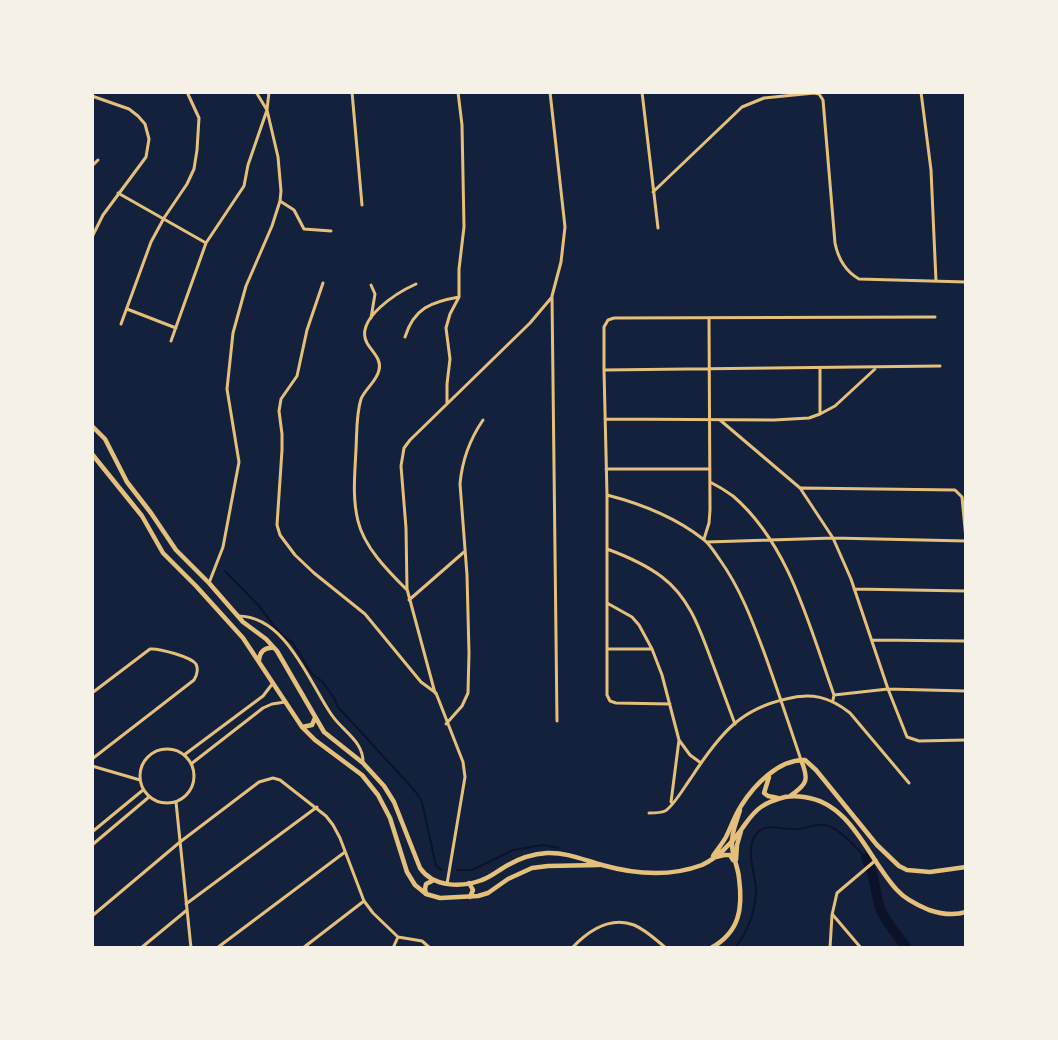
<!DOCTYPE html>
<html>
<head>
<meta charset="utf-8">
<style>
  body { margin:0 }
  #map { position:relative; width:1058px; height:1040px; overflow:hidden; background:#14213d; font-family:Spectral,serif }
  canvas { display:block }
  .frame { position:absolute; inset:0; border:94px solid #f6f1e7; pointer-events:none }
</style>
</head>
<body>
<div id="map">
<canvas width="1058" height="1040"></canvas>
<div class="frame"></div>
</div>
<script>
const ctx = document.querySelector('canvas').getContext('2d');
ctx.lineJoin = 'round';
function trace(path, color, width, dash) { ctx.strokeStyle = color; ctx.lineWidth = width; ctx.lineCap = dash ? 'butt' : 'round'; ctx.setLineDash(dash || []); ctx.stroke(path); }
const stream = new Path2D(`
  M 225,571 C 236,583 248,594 258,605 C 269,618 278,635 293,643 L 312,674 L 323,682 L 334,698 L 338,707 L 416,792 L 422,802 L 436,866 L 442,870
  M 457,870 L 472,870 L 513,850 L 543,845 L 559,848
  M 735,948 C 748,931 755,913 756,891 C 756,874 743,846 758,832 C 769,822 785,831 798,829 C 807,828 816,823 825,825 C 838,827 857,848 866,858`);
const river = new Path2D(`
  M 866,858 C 876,877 874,889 880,908 C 886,923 897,935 907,948`);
const minor = new Path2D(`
  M 352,92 L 362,205
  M 550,92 L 565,227 L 561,262 L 552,296 L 557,721
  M 642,92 L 658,228
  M 921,92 L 931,170 L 936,281
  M 92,96 L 129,109 L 138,116 L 145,124 L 149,139 L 146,157 L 103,215 L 92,237
  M 92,166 L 98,160
  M 653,192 L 742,107 L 764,98 L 814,93 L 819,94 L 823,100 L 835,243 C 838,258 845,271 859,279 L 966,282
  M 118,193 L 206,243
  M 280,201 L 294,210 L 304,229 L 331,231
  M 323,283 L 307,330 L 297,376 L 281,399 L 279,411 L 282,434 L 282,450 L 277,525 L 280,535 L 295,555 L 314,573 L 365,614 L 421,682 L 436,693 L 463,762 L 465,777 L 447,884
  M 127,309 L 176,328
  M 371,318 L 375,294 L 371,285
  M 121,324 L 151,242 L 164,218 L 187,184 L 194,169 L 197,150 L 199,118 L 187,92
  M 405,337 C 414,308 431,302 459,297
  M 171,341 L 206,243 L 244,186 L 248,165 L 267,110 L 269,92
  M 820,368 L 820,414
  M 604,370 L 940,366
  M 447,403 L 447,384 L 450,359 L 446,328 L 450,314 L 459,297 L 459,269 L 464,227 L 462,125 L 458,92
  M 605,419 L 774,420 L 809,418 L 820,414 L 835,406 L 875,369
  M 720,420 L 800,488 L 833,538 L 851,579 L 888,689 L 907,737 L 919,741 L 966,740
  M 606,469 L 710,469
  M 710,482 C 718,486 726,491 733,496 C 790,545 809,626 834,695 L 833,700
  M 801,488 L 955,490 L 962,497 L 966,539
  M 607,495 C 642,504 675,517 703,539 C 710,544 715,553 720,560 C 740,588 752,620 764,652 C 777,688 789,724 801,760
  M 704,539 L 709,523 L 710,510 L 709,318
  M 707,542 L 833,538 L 966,541
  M 607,549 C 626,556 645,564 662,577 C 690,598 700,630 712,662 C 720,683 727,703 735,724
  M 209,583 L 223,547 L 239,462 L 227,389 L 233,333 L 246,286 L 272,226 L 280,201 L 281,191 L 278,157 L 267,110 L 256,92
  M 406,589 C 388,571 364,547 358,521 C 352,497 355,473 356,449 C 357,433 356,415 361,399 C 365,389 377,381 379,370 C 382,359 372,352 367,343 C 354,319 398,292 416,284
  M 854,589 L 966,591
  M 409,600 L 464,552
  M 607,603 L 632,617 L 639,625 L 652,649 L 662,675 L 679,740 L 671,802
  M 238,616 C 286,616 309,682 331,714 C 342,731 364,741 363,763
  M 872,640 L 966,641
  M 607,649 L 652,649
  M 92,693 L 150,649 C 159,648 191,657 196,664 C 199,670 197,675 194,680 L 92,759
  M 435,693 L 407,589 L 406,528 L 401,466 L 404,448 L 410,440 L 530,323 L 552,297
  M 834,695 L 888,689 L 966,691
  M 670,704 L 616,703 L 610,701 L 607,695 L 607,495 L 604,370 L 604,327 L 608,320 L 614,318 L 935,317
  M 446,724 L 462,706 L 468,693 L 469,653 L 467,575 L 460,484 C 462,461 470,439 483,420
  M 679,740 L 690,755 L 701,763
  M140 776a27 27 0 1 1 54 0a27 27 0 1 1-54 0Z
  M 184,755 L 263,696 L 273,683
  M 191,764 L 263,708 L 272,704 L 285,702
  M 92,766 L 140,780
  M 176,802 L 191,948
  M 649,813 C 654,813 661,813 665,811 C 673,807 685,786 691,778 C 702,761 719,737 734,724 C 748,712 768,703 786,699 C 811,692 830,697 850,713 L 909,783
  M 92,832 L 143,790
  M 92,845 L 149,797
  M 186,904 L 317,807
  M 833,915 L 861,948
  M 92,916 L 180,842 L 259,782 L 273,778 L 280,780 L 326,816 L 333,825 L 340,838 L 364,901 L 373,913 L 398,937 L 393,948
  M 398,937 L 422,941 L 430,948
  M 141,948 L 187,910
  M 217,948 L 345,852
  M 303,948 L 364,901
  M 572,948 C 588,931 610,916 634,925 C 646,930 656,940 666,948
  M 830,948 L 832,915 L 837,893 L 876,860`);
const tertiary = new Path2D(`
  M 736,860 L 737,845 L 741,831
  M 711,948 C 740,932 743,908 739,878 C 738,866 732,857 732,844 C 731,833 737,821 740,810`);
const secondary = new Path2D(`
  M 92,426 L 105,439 L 127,482 L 151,513 L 176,550 L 209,583 L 243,622 L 266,639 L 277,651 L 324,732 L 363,763 L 384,786 L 394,802 L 420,868 C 433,887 461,888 482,880 C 491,877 499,870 508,865 C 520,858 533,854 547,853 C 566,852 584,860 602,865 C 634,874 670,877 702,865 C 717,858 732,843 741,830 C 747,822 752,813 761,807 C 768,802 777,799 785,797 C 791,796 797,796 804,797 C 852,803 868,859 897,890 C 905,899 917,905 929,910 C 941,914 953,916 966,912
  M 92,454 L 142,516 L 163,553 L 196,586 L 243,638 L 302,727 L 315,740 L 362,775 L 378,795 L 390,818 L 407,872 L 415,885 L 420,889 L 426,894 L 440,898 L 478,896 L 488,893 L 508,879 L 532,868 L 548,866 L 599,865
  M 259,660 C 260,651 265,647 274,648
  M 302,727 L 312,725 L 315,718
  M 769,777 L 764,793 L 768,796 L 778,798
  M 790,796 C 808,784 809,779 801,760
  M 713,856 C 717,850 722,844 726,837 C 731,827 735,815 741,806 C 754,785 779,759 805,760 L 816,770 L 877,845 L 899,866 L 907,870 L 930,872 L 966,867
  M 716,857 L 724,855 L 730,855 L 733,860
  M 469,883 L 473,890 L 470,897
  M 426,894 L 425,889 L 426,884 L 432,881`);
trace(stream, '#0b132b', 2);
trace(river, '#0b132b', 10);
trace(minor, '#e5c07b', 3);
trace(tertiary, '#e5c07b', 4.5);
trace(secondary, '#e5c07b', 4.5);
</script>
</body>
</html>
